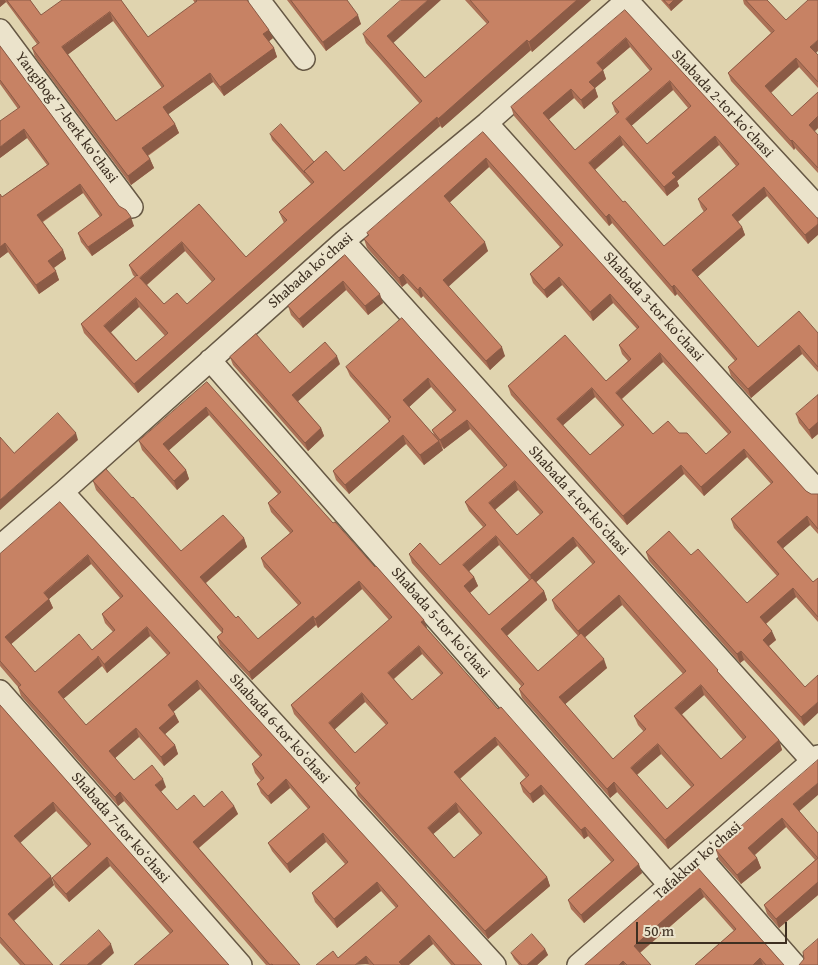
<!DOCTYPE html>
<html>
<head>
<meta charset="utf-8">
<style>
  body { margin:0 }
  #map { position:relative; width:818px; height:965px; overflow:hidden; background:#e0d4af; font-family:"Gentium Book Plus",serif }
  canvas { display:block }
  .scale { position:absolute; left:636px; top:922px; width:151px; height:22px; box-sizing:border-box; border:2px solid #3d2f21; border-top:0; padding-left:6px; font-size:15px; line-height:18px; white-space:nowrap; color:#3d2f21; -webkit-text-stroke:4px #ebe3cb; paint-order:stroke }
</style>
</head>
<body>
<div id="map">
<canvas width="818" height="965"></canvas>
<div class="scale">50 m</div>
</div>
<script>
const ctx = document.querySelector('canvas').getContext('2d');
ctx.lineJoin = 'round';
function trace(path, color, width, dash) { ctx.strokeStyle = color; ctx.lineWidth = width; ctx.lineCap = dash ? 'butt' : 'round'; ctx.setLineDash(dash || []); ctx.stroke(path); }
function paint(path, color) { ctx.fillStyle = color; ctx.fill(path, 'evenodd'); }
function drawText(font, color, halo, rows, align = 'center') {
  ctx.font = font + ' "Gentium Book Plus",serif'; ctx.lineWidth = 4; ctx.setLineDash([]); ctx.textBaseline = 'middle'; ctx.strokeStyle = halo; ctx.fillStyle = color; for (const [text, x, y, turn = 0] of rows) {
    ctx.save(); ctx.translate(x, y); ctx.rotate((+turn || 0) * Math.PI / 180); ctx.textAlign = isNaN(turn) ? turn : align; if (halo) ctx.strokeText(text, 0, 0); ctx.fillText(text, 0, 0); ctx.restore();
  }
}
const street = new Path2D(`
  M 259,0 L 304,59
  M 627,0 L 818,207
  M 0,30 L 132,207
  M 487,123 L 818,491
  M 344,241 L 812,761
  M 210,360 L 670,886
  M 63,492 L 495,965
  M 0,546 L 63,492 L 344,241 L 487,123 L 627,0
  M 0,691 L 241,965
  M 701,858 L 795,965
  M 578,965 L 818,756`);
const wall = new Path2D(`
  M 0,0 L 30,0 L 41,15 L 121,0 L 148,37 L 195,3 L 193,0 L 247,0 L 273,38 L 269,41 L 274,48 L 277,57 L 224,96 L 213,82 L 168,114 L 175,124 L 179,133 L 148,156 L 150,159 L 154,168 L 131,185 L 35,57 L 32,48 L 37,44 L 6,2 L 0,7 ZM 113,21 L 162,88 L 116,121 L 68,54 Z
  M 287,0 L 347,0 L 361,24 L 326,51 Z
  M 465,0 L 591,0 L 532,52 L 531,50 L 442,128 L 440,126 L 138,393 L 84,333 L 81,324 L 135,277 L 133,275 L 129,265 L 199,204 L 246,257 L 284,223 L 279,212 L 311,184 L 272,140 L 270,134 L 314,162 L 344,171 L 420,104 L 366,43 L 363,34 L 393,42 L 425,78 L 487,24 ZM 185,251 L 212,282 L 187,304 L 164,304 L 147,285 ZM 139,307 L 165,336 L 136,361 L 111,332 Z
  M 661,0 L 683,0 L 671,11 Z
  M 743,0 L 767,0 L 818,55 L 818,88 L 799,67 L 771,93 L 792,116 L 818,92 L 818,128 L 814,131 L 818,135 L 818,173 L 795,148 L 794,150 L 731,81 L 728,73 L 771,33 L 744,4 Z
  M 625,10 L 818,219 L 808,244 L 767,196 L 738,222 L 742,227 L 745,235 L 697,277 L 758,347 L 818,333 L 818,372 L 802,354 L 751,398 L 731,376 L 728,367 L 735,361 L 677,294 L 675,296 L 612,223 L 609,226 L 514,116 L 511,107 ZM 630,47 L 650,71 L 612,103 L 615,112 L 617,114 L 575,150 L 549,119 L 574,98 L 584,109 L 598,97 L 595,88 L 606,79 L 603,70 ZM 673,90 L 688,108 L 647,144 L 631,126 ZM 623,145 L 667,196 L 679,186 L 677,181 L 719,145 L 736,166 L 698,199 L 701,207 L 704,212 L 664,246 L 623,202 L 595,170 Z
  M 0,46 L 134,226 L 92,256 L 81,242 L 78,233 L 100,217 L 83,193 L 43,222 L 63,250 L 66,259 L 54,268 L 59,280 L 39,294 L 8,252 L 0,258 L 2,197 L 47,165 L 27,138 L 0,158 L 18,109 L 0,84 Z
  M 483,132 L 806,491 L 811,494 L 818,494 L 818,534 L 810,525 L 783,548 L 813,582 L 818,578 L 818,622 L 796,597 L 766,624 L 776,640 L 769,646 L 805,687 L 804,726 L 744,660 L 740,663 L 649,561 L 646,552 L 691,555 L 747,603 L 777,576 L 734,528 L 731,519 L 771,484 L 747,457 L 704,496 L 684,474 L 627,525 L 511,395 L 508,386 L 606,381 L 628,361 L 622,354 L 619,345 L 637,329 L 613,303 L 593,321 L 562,285 L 547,298 L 533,283 L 530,274 L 560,247 L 489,167 L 449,203 L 488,251 L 448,286 L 505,356 L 490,370 L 423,296 L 421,298 L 407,283 L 402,287 L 367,248 L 364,239 L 368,236 L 367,233 ZM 663,362 L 728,434 L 706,454 L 679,433 L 653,434 L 622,399 ZM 595,397 L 622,427 L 590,455 L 563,425 Z
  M 345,255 L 383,303 L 368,315 L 346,290 L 303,328 L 291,315 L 288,306 Z
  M 402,318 L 719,673 L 779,740 L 782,750 L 668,849 L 617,792 L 610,798 L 522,698 L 519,689 L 521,686 L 412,563 L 409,554 L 440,565 L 483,527 L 469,511 L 465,502 L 504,468 L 470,429 L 444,449 L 441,446 L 443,450 L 424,465 L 406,444 L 349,494 L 336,480 L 333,471 L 389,422 L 388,420 L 350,376 L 346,367 ZM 431,387 L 453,412 L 432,430 L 434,435 L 409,407 ZM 518,490 L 540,515 L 517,535 L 495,510 ZM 499,545 L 529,580 L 489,615 L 470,593 L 478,586 L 474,577 L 469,571 ZM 577,546 L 593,565 L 552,600 L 555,609 L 578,636 L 538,671 L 507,636 L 547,600 L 544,591 L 536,582 ZM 622,605 L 683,674 L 634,716 L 638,725 L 644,732 L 613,759 L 565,704 L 607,668 L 585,637 ZM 704,695 L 743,740 L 721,759 L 682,714 ZM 661,754 L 691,787 L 667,809 L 637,775 Z
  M 230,357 L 290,373 L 340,364 L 298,401 L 321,428 L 324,436 L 308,451 L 233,365 Z
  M 207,382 L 333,523 L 424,620 L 427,629 L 642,873 L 584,923 L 571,909 L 568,900 L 611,862 L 588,836 L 584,839 L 544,794 L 533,803 L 523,792 L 520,783 L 526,778 L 498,745 L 460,779 L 547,877 L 550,886 L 488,939 L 358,796 L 355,788 L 357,786 L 294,714 L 291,705 L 389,620 L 362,589 L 318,628 L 316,625 L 252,680 L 220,646 L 217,637 L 222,633 L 96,490 L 93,481 L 132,498 L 181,551 L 244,538 L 247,547 L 206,583 L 236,618 L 258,639 L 298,605 L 264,567 L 261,558 L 290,533 L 271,512 L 268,503 L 278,494 L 209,415 L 169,450 L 186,470 L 189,479 L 177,490 L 142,450 L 139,441 ZM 422,654 L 441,675 L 412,700 L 394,679 ZM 365,702 L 386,725 L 355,753 L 334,729 ZM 459,812 L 480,836 L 454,858 L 433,834 Z
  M 818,395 L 818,434 L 812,439 L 799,423 L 796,414 Z
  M 60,502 L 482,965 L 451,965 L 433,944 L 408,965 L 370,965 L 338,958 L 396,908 L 381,891 L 337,928 L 315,902 L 312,893 L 345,864 L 326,842 L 290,873 L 272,851 L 268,843 L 308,809 L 290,788 L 271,804 L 261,793 L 257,784 L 261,781 L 255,773 L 252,764 L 260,757 L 200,689 L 173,711 L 179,722 L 165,734 L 175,745 L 178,754 L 164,766 L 139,737 L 115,758 L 134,780 L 166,787 L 161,792 L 177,810 L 204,807 L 234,806 L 238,814 L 199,848 L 300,965 L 266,965 L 124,801 L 118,806 L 21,696 L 18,687 L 0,666 L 0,554 ZM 91,564 L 120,598 L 102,614 L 105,623 L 113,632 L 92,650 L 35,672 L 11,644 L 53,608 L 49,599 ZM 150,636 L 167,655 L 86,725 L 63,699 L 102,666 L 107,673 Z
  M 0,705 L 228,964 L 170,934 L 110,866 L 69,902 L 55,887 L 52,878 L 88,846 L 56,811 L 20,842 L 54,885 L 14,921 L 53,965 L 20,965 L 0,943 Z
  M 799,811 L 818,833 L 818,895 L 779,928 L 767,914 L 764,905 L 815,860 L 786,827 L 755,855 L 757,858 L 761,868 L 741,884 L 719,860 L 716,850 Z
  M 697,867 L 784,965 L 695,965 L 734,931 L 704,897 L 640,953 L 651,965 L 585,965 Z
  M 545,949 L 548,955 L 537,965 L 519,965 L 514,959 L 511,953 Z`);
const shadedWall = new Path2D(`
  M 0,0 L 5,0 L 6,2 L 0,7 Z
  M 428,0 L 441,0 L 391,45 L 387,36 Z
  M 577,0 L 591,0 L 532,52 L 529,42 Z
  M 674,0 L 683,0 L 671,11 L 669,5 Z
  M 110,12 L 113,21 L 66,56 L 62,47 Z
  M 358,15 L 361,24 L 326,51 L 323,42 Z
  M 269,30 L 273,38 L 267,43 L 263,34 Z
  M 626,38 L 630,47 L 603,70 L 606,79 L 595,88 L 598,97 L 584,109 L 581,100 L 597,63 Z
  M 527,40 L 531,50 L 442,128 L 438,119 Z
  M 818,40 L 818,51 L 813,56 L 810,47 Z
  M 274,48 L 277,57 L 224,96 L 220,87 Z
  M 796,58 L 799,67 L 768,95 L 765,86 Z
  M 210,73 L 213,82 L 166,116 L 163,107 Z
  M 670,81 L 673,90 L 629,128 L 626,119 Z
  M 571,89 L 574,98 L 546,122 L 543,113 Z
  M 818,116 L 818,128 L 812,134 L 809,125 Z
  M 437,117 L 440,126 L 138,393 L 134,384 Z
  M 175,124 L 179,133 L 145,157 L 142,148 Z
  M 24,129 L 27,138 L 0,158 L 0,147 Z
  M 620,136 L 623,145 L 592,172 L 589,163 Z
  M 715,136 L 719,145 L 677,181 L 679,186 L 667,196 L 664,187 L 672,173 Z
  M 792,140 L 795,148 L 794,150 L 791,141 Z
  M 486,158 L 489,167 L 447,205 L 444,196 Z
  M 150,159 L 154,168 L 131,185 L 128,176 Z
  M 80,184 L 83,193 L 40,223 L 37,215 Z
  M 764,187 L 767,196 L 735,224 L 732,215 Z
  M 609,214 L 612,223 L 609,226 L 606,217 Z
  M 131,217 L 134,226 L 92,256 L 88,247 Z
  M 818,224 L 818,235 L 808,244 L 805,235 Z
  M 742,227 L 745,235 L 695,279 L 692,270 Z
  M 182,242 L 185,251 L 144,287 L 140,278 Z
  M 485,242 L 488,251 L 446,289 L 443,280 Z
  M 5,243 L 8,252 L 0,258 L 0,247 Z
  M 63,250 L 66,259 L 52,269 L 48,261 Z
  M 56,271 L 59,280 L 39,294 L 36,285 Z
  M 403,274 L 407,283 L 402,287 L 399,278 Z
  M 559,277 L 562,285 L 547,298 L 544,290 Z
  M 343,281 L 346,290 L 303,328 L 299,319 Z
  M 674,285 L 677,294 L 675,296 L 672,287 Z
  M 420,287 L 423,296 L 421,298 L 418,290 Z
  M 380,294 L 383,303 L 368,315 L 365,306 Z
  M 610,294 L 613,303 L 593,321 L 590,312 Z
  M 136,298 L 139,307 L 108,335 L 104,326 Z
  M 799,345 L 802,354 L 751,398 L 748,389 Z
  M 502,347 L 505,356 L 490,370 L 486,361 Z
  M 660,353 L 663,362 L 619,401 L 616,393 Z
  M 337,356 L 340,364 L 295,404 L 292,395 Z
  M 428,378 L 431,387 L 407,409 L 403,400 Z
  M 592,388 L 595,397 L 560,428 L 557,419 Z
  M 206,407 L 209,415 L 166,453 L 163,444 Z
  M 467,420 L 470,429 L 444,449 L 440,440 Z
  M 818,422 L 818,434 L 812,439 L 809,430 Z
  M 321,428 L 324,436 L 308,451 L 305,443 Z
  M 76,433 L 78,440 L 0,510 L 0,500 Z
  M 403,435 L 406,444 L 349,494 L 345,485 Z
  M 439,441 L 443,450 L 424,465 L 420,455 Z
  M 744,449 L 747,457 L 704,496 L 701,487 Z
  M 681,465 L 684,474 L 627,525 L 623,516 Z
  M 186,470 L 189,479 L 177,490 L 174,481 Z
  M 515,481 L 518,490 L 492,512 L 489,503 Z
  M 807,516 L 810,525 L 781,550 L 777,542 Z
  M 496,536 L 499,545 L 466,574 L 463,565 Z
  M 573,537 L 577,546 L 533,585 L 530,575 Z
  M 244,538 L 247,547 L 203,585 L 200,577 Z
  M 88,555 L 91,564 L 49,599 L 53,608 L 9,646 L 5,637 L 44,593 Z
  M 474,577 L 478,586 L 467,595 L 464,586 Z
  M 359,581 L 362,589 L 318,628 L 315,619 Z
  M 793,588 L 796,597 L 763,626 L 760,617 Z
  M 544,591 L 547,600 L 504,638 L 501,629 Z
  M 619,595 L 622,605 L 582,640 L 578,631 Z
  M 313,616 L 316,625 L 252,680 L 249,672 Z
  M 424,620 L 427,628 L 424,631 L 421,622 Z
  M 147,627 L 150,636 L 107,673 L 104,664 Z
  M 772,631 L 776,640 L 766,648 L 763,640 Z
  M 419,646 L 422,654 L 391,681 L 388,673 Z
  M 741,651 L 744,660 L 740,663 L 737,654 Z
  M 98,657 L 102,666 L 61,701 L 58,692 Z
  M 604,659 L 607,668 L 562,707 L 559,697 Z
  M 197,680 L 200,689 L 171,714 L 168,705 Z
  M 701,685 L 704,695 L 679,717 L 675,708 Z
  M 362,693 L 365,702 L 332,732 L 329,723 Z
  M 818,702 L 818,713 L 804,726 L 801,717 Z
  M 175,714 L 179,722 L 163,736 L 159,728 Z
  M 136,728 L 139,737 L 113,760 L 109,751 Z
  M 495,737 L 498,745 L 457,781 L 454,772 Z
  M 779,740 L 782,750 L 668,849 L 665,840 Z
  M 658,744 L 661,754 L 634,777 L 631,768 Z
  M 175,745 L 178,754 L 164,766 L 161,757 Z
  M 163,779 L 166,787 L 158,794 L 155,785 Z
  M 286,779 L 290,788 L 271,804 L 268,796 Z
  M 614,782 L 617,792 L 610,798 L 607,789 Z
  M 818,783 L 818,795 L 796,814 L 793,804 Z
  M 541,785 L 544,794 L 533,803 L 530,794 Z
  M 120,792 L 124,801 L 118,806 L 115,797 Z
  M 53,802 L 56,811 L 18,845 L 14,836 Z
  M 456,803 L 459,812 L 431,836 L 428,828 Z
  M 234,806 L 238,814 L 196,850 L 193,842 Z
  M 782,818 L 786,827 L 752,857 L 748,848 Z
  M 585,827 L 588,836 L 584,839 L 581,830 Z
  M 323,833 L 326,842 L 290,873 L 287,864 Z
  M 107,857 L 110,866 L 69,902 L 66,894 Z
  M 757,858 L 761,868 L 741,884 L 737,875 Z
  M 639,864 L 642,873 L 584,923 L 581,915 Z
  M 51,876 L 54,885 L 11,923 L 8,914 Z
  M 547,877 L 550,886 L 488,939 L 485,931 Z
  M 377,882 L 381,891 L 337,928 L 334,919 Z
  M 818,882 L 818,895 L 779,928 L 776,919 Z
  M 700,888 L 704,897 L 637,955 L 634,946 Z
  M 429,935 L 433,944 L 409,965 L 400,965 L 399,962 Z
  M 111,944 L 114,953 L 101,965 L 87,965 Z
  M 545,949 L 548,955 L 537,965 L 527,965 Z
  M 366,956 L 369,964 L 355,965 Z
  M 760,958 L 763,965 L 753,965 Z
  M 623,961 L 625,965 L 619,965 Z`);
const building = new Path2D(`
  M 7,0 L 30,0 L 41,15 L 62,0 L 121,0 L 148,37 L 197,1 L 196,0 L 247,0 L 269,30 L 263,34 L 274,48 L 220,87 L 210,73 L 163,107 L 175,124 L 142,148 L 150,159 L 128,176 L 32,48 L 39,43 ZM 110,12 L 164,86 L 116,121 L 62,47 Z
  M 291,0 L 347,0 L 358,15 L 323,42 Z
  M 401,0 L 428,0 L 387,36 L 425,78 L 489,22 L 470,0 L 577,0 L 529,42 L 527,40 L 438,119 L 437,117 L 134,384 L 81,324 L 137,275 L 138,276 L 129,265 L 199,204 L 246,257 L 287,220 L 279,212 L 314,182 L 304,171 L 326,151 L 344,171 L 422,101 L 363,34 ZM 182,242 L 215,279 L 187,304 L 177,293 L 164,304 L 140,278 ZM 136,298 L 168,333 L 136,361 L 104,326 Z
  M 664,0 L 674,0 L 669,5 Z
  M 746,0 L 767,0 L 786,20 L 808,0 L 818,0 L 818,40 L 810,47 L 818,55 L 818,82 L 796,58 L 765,86 L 792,116 L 818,92 L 818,116 L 809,125 L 818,135 L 818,168 L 792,140 L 791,141 L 728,73 L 774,31 Z
  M 625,10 L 818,219 L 818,224 L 805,235 L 764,187 L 732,215 L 742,227 L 692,270 L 758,347 L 799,311 L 818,333 L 818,367 L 799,345 L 748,389 L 728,367 L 737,359 L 674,285 L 672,287 L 609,214 L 606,217 L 511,107 ZM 626,38 L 652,69 L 612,103 L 619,112 L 575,150 L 543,113 L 571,89 L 581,100 L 595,88 L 589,82 L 603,70 L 597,63 ZM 670,81 L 691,106 L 647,144 L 626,119 ZM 620,136 L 664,187 L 676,177 L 672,173 L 715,136 L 739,164 L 698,199 L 707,209 L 664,246 L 625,201 L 623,202 L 589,163 Z
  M 0,46 L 119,206 L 126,210 L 131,217 L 88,247 L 78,233 L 102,215 L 80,184 L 37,215 L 63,250 L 48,261 L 56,271 L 36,285 L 5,243 L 0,247 L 0,194 L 2,197 L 49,164 L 24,129 L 0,147 L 0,121 L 20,107 L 0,80 Z
  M 281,124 L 314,162 L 304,171 L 305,173 L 270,134 Z
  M 483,132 L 806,491 L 811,494 L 818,494 L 818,529 L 807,516 L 777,542 L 813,582 L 818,578 L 818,617 L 793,588 L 760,617 L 772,631 L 763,640 L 805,687 L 818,675 L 818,702 L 801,717 L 741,651 L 737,654 L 646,552 L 669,531 L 691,555 L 698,549 L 747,603 L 779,574 L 731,519 L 773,482 L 744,449 L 701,487 L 681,465 L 623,516 L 508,386 L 565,335 L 606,381 L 631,359 L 619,345 L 639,327 L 610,294 L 590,312 L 559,277 L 544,290 L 530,274 L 563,245 L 486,158 L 444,196 L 485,242 L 443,280 L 502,347 L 486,361 L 420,287 L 418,290 L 403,274 L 399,278 L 364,239 L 369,235 L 367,233 ZM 660,353 L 731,432 L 706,454 L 687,433 L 679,433 L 668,421 L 653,434 L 616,393 ZM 592,388 L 624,425 L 590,455 L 557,419 Z
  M 345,255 L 380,294 L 365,306 L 343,281 L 299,319 L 288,306 Z
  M 402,318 L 718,670 L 717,671 L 779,740 L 665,840 L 614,782 L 607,789 L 519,689 L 524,684 L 409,554 L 420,543 L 440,565 L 486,525 L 465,502 L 507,465 L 467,420 L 440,440 L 432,430 L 456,410 L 428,378 L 403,400 L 439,441 L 420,455 L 403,435 L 345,485 L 333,471 L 390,421 L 388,419 L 391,417 L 346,367 ZM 515,481 L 543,512 L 517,535 L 489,503 ZM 496,536 L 530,575 L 573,537 L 595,562 L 552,600 L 578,631 L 619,595 L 686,671 L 634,716 L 646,729 L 613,759 L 559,697 L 604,659 L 581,633 L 538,671 L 501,629 L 544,591 L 532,578 L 489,615 L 464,586 L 474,577 L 463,565 ZM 701,685 L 746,737 L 721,759 L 675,708 ZM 658,744 L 694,785 L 667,809 L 631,768 Z
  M 256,334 L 290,373 L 325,342 L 337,356 L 292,395 L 321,428 L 305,443 L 230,357 Z
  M 207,382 L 333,523 L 335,522 L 375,567 L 376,566 L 424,620 L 421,622 L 498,709 L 501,707 L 639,864 L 581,915 L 568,900 L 614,860 L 585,827 L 581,830 L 541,785 L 530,794 L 520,783 L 529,775 L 495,737 L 454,772 L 547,877 L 485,931 L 355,788 L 360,783 L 291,705 L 392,617 L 359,581 L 315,619 L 313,616 L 249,672 L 217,637 L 223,632 L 222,631 L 223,629 L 93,481 L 106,469 L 132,498 L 133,497 L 181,551 L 223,515 L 244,538 L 200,577 L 236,618 L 238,616 L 258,639 L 301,603 L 261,558 L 293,531 L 268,503 L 281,492 L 206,407 L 163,444 L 186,470 L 174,481 L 139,441 ZM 419,646 L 443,673 L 412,700 L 388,673 ZM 362,693 L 388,723 L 355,753 L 329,723 ZM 456,803 L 482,833 L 454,858 L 428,828 Z
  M 818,395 L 818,422 L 809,430 L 796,414 Z
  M 58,413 L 76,433 L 0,500 L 0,437 L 14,453 Z
  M 60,502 L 482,965 L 455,965 L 429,935 L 399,962 L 402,965 L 374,965 L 366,956 L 355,965 L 316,965 L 333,951 L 338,958 L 398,906 L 377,882 L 334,919 L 312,893 L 348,862 L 323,833 L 287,864 L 268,843 L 310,807 L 286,779 L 268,796 L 257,784 L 264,778 L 252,764 L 262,755 L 197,680 L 168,705 L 175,714 L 159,728 L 175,745 L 161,757 L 136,728 L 109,751 L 134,780 L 152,765 L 163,779 L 155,785 L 177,810 L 194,795 L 204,807 L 222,791 L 234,806 L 193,842 L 300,965 L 273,965 L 272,964 L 270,965 L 120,792 L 115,797 L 18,687 L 21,685 L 0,661 L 0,554 ZM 88,555 L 123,596 L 102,614 L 115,630 L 92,650 L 79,634 L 35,672 L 5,637 L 49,599 L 44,593 ZM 147,627 L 170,653 L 86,725 L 58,692 L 98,657 L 98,656 L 104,664 Z
  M 0,705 L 228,964 L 229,965 L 134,965 L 173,931 L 107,857 L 66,894 L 52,878 L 91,844 L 53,802 L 14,836 L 51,876 L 8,914 L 53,965 L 25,965 L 0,937 Z
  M 818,760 L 818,783 L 793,804 L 818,833 L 818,882 L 776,919 L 764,905 L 818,858 L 782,818 L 748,848 L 757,858 L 737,875 L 716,850 L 723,844 L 722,843 Z
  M 697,867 L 784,965 L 766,965 L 760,958 L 753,965 L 695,965 L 736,929 L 700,888 L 634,946 L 651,965 L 627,965 L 623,961 L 619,965 L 585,965 Z
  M 99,930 L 111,944 L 87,965 L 60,965 Z
  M 532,934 L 545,949 L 527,965 L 522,965 L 511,953 Z
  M 818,939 L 818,965 L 799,965 L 804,959 L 803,952 Z`);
const streetNames = [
  ["Shabada 2-tor koʻchasi",722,104,47],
  ["Yangibogʻ 7-berk koʻchasi",66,118,53],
  ["Shabada koʻchasi",311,271,-41],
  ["Shabada 3-tor koʻchasi",653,307,48],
  ["Shabada 4-tor koʻchasi",578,501,48],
  ["Shabada 5-tor koʻchasi",440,623,49],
  ["Shabada 6-tor koʻchasi",279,729,48],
  ["Shabada 7-tor koʻchasi",120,828,49],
  ["Tafakkur koʻchasi",698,861,-41]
];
trace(street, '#665844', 24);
trace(street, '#ebe3cb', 21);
paint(wall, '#ab7056');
paint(shadedWall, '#8b5b46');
paint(building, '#c78264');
trace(building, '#8b5b46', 1);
drawText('15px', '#3d2f21', '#ebe3cb', streetNames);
</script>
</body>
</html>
